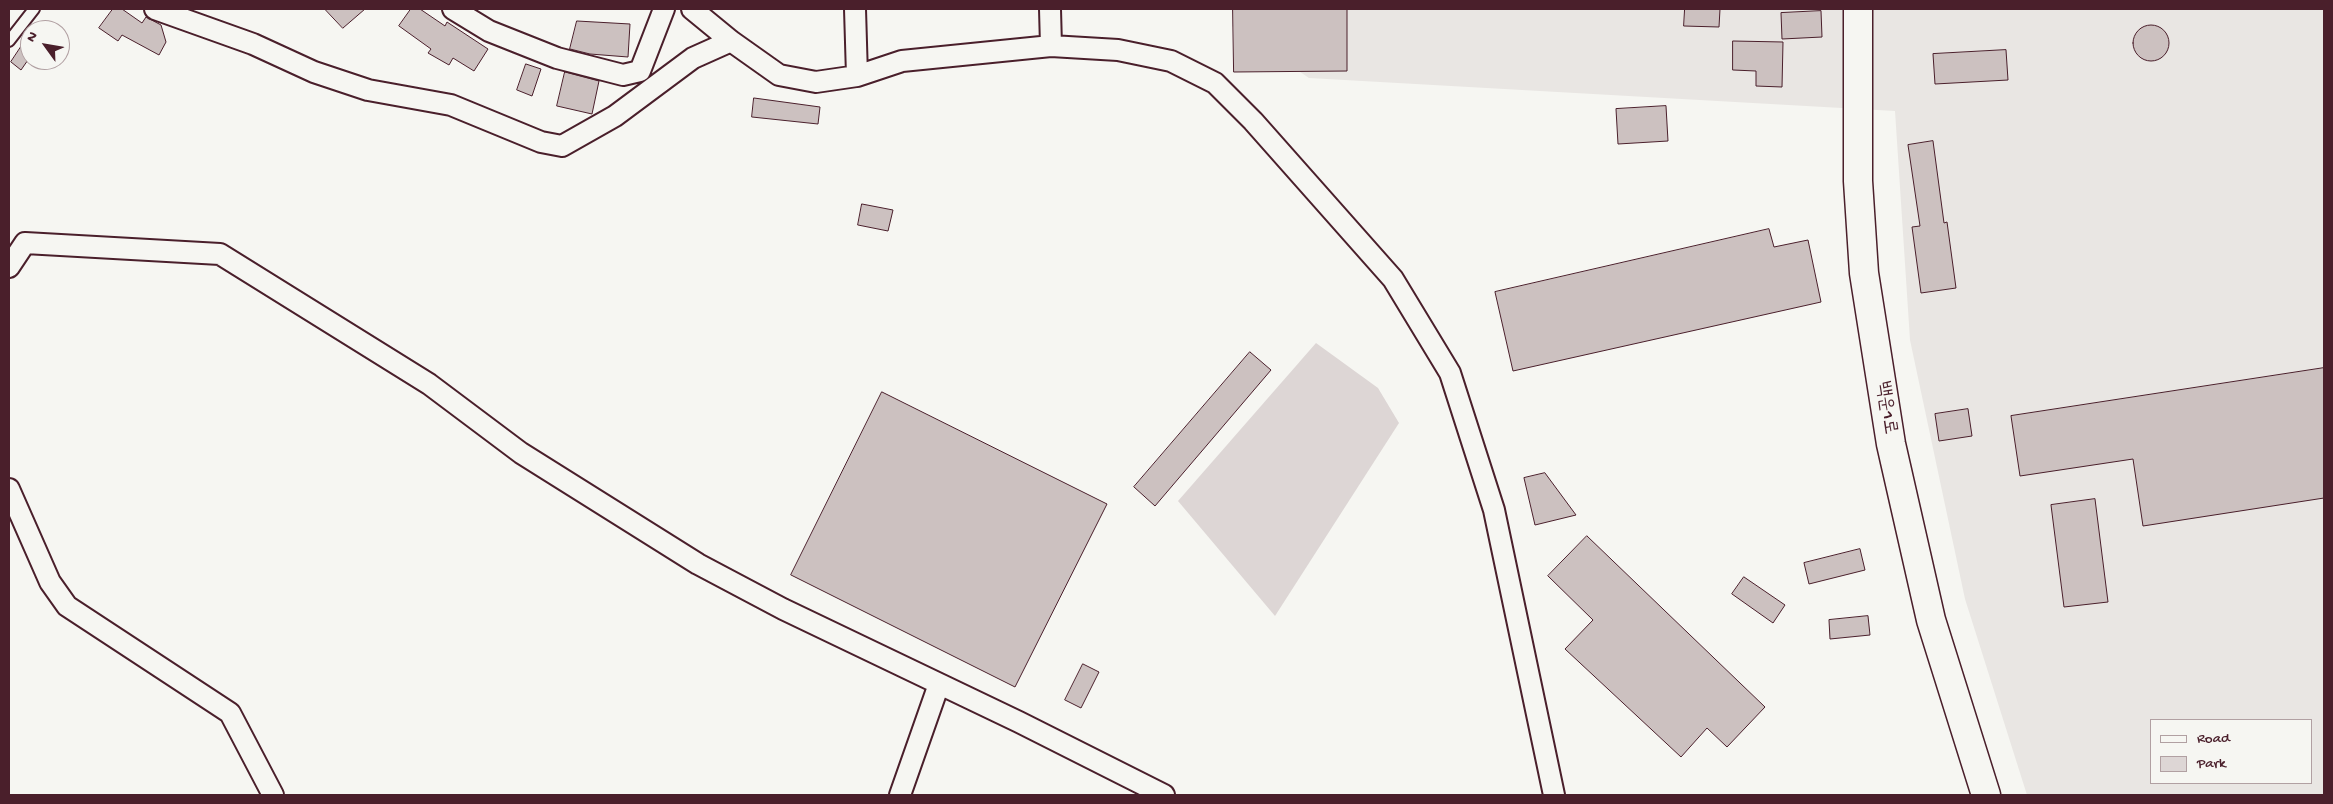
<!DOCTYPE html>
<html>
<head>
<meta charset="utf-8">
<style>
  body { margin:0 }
  #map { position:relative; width:2333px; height:804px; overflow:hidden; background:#f6f6f2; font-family:"Gochi Hand",sans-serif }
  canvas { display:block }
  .frame { position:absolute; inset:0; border:10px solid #4a1f2b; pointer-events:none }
  .legend { position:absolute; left:2150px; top:719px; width:162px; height:65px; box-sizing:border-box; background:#f6f6f2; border:1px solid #b1a0a2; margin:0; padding:6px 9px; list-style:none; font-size:15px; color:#4a1f2b }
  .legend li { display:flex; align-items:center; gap:10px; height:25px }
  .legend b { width:25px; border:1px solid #b1a0a2 }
  .north { position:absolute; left:20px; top:20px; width:50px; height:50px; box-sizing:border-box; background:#f6f6f2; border:1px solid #b1a0a2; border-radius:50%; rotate:302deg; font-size:14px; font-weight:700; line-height:20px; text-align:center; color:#4a1f2b }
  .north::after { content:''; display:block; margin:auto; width:18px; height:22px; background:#4a1f2b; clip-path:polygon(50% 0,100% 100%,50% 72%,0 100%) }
</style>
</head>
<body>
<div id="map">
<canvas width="2333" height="804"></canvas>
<div class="frame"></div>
<ul class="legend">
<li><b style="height:6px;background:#f6f6f2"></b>Road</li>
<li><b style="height:14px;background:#ddd6d5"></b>Park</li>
</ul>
<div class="north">N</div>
</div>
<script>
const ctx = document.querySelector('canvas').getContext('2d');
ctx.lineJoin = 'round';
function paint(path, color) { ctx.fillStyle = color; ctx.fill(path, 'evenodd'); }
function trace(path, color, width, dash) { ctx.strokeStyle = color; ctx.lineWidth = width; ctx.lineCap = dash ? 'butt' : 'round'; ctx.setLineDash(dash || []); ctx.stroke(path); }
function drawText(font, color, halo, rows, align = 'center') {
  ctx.font = font + ' "Gochi Hand","Poor Story",sans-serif'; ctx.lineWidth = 4.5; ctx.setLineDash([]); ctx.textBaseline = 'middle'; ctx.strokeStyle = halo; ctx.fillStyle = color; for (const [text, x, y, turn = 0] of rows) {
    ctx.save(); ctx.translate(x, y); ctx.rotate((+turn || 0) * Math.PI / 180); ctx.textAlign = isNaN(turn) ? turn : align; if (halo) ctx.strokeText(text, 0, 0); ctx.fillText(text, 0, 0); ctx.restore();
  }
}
const built = new Path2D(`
  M 1234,9 L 2324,9 L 2324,795 L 2027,795 L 1965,599 L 1910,340 L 1895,111 L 1309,78 L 1232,26 ZM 2152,720 L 2312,720 L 2312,783 L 2152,783 Z`);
const green = new Path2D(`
  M 1316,343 L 1378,388 L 1399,423 L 1275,616 L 1178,501 Z`);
const building = new Path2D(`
  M 113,9 L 122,9 L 142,23 L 146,17 L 161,25 L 166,42 L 159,55 L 122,35 L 118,41 L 99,28 Z
  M 325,9 L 365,9 L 343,28 Z
  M 411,9 L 420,9 L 445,26 L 447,22 L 488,49 L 474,71 L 453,58 L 449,65 L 428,53 L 431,49 L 399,26 Z
  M 1233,9 L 1347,9 L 1347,71 L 1234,72 Z
  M 1685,9 L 1720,9 L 1719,27 L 1684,26 Z
  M 1821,11 L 1822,37 L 1782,39 L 1781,13 Z
  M 577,21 L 630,24 L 628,57 L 590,54 L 570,49 Z
  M2133 43a18 18 0 1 1 36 0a18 18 0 1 1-36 0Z
  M 30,33 L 30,57 L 21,70 L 11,62 Z
  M 1733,41 L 1783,42 L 1782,87 L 1756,86 L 1756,71 L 1733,70 Z
  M 2006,50 L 2008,80 L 1935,84 L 1933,54 Z
  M 526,64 L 541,69 L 532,96 L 517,90 Z
  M 565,72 L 599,81 L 592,114 L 557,106 Z
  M 754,98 L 820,107 L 818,124 L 752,117 Z
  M 1666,106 L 1668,141 L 1618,144 L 1616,109 Z
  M 1933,141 L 1944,223 L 1947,222 L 1956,288 L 1921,293 L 1912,227 L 1920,226 L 1908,145 Z
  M 862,204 L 893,210 L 888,231 L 858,225 Z
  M 1769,229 L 1774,247 L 1808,240 L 1821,302 L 1513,371 L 1495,292 Z
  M 1250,352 L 1271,370 L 1155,506 L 1134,487 Z
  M 2324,368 L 2324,498 L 2143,526 L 2133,459 L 2020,476 L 2011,416 Z
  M 882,392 L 1107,504 L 1015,687 L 791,575 Z
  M 1968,409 L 1972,436 L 1939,441 L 1935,414 Z
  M 1545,473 L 1576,515 L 1535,525 L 1524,478 Z
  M 2095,499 L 2108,602 L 2064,607 L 2051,505 Z
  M 1587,536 L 1765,707 L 1727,747 L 1707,728 L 1681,757 L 1565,649 L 1593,620 L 1548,576 Z
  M 1860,549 L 1865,570 L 1809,584 L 1804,563 Z
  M 1744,577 L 1785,605 L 1773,623 L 1732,594 Z
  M 1868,616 L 1870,635 L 1830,639 L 1829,620 Z
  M 1083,664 L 1099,672 L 1081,708 L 1065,700 Z`);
const lane = new Path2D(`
  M 9,41 L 34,9`);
const street = new Path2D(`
  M 155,9 L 253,44 L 314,72 L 368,90 L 451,105 L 541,142 L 562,146 L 615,116 L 693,58 L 731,41
  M 453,9 L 489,31 L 557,58 L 623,75 L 640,71 L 664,9
  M 692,9 L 731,41 L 779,75 L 816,82 L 857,76 L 902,61 L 1051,46
  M 855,9 L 857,76
  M 1050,9 L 1051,46 L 1118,50 L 1171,61 L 1215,83 L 1253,121 L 1393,279 L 1450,373 L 1494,510 L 1554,795
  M 9,267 L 25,243 L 220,254 L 429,384 L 521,453 L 698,564 L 783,609 L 1019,722 L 1164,795
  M 9,489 L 50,582 L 67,606 L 230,713 L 273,795
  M 900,795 L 939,684`);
const secondary = new Path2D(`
  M 1858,9 L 1858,181 L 1864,273 L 1891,444 L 1931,620 L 1986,795`);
const streetNames = [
  ["백운1로",1885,408,81]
];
paint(built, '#e9e6e3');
paint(green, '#ddd6d5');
paint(building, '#ccc1c0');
trace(building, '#4a1f2b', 1);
trace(lane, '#4a1f2b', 14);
trace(street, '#4a1f2b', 24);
trace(secondary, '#4a1f2b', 31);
trace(lane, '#f6f6f2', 10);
trace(street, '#f6f6f2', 20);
trace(secondary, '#f6f6f2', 28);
drawText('19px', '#4a1f2b', '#f6f6f2', streetNames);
</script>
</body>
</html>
